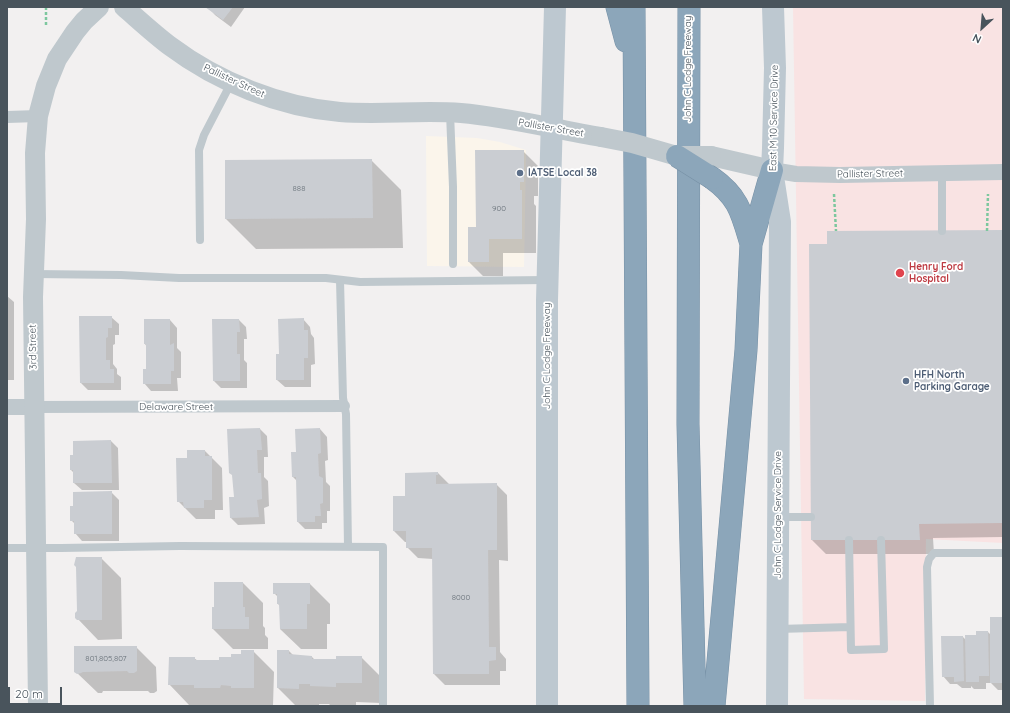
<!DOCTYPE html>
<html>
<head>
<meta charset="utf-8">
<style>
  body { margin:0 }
  #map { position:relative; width:1010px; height:713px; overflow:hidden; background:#f2f0f0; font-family:Quicksand,sans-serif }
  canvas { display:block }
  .frame { position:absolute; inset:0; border:8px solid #49545c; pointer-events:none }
  .north { position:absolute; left:962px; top:8px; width:40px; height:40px; -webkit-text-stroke:3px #fff; paint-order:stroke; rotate:206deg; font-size:11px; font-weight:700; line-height:16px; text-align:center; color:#49545c }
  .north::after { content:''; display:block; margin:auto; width:14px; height:18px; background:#49545c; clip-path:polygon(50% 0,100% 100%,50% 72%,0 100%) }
  .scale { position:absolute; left:8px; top:687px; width:54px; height:18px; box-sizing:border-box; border:2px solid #49545c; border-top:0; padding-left:5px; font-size:12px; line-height:14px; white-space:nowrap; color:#49545c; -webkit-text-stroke:3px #fff; paint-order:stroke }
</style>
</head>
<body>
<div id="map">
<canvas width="1010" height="713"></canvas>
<div class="frame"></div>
<div class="north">N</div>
<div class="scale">20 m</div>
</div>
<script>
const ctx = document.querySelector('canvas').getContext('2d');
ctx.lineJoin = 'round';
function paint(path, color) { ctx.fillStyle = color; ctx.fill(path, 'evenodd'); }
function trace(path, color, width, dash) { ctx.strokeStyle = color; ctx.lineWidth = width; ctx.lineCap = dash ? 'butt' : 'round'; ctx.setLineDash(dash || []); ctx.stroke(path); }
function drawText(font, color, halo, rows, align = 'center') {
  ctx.font = font + ' Quicksand,sans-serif'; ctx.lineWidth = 3.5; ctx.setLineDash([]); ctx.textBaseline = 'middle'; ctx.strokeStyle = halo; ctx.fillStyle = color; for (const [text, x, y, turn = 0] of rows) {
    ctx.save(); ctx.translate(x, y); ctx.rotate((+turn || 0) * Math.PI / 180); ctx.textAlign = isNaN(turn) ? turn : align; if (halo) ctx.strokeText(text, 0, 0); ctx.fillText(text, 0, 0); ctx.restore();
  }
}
const commercial = new Path2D(`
  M 426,136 L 477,138 L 500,142 L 526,150 L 524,267 L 427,266 Z`);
const medical = new Path2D(`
  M 793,7 L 1003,7 L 1003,543 L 926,539 L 925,701 L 804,699 Z`);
const shadow = new Path2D(`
  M 208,7 L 245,7 L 231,27 L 215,15 Z
  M 523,151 L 538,166 L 538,196 L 534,196 L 534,204 L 536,206 L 536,253 L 503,253 L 503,276 L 483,276 L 469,262 L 477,228 Z
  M 371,160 L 401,190 L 403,248 L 256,249 L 226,219 Z
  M 1003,232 L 1003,537 L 933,538 L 934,554 L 826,554 L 812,540 L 828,245 Z
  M 7,296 L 14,302 L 14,380 L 7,380 Z
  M 111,317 L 119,324 L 119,335 L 115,335 L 115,344 L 113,345 L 113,364 L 117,369 L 117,374 L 121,377 L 121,390 L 88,390 L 81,383 Z
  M 303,319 L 310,327 L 311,334 L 314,338 L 315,364 L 311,365 L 311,387 L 285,387 L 277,380 L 280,355 Z
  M 170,320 L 177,328 L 177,348 L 181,352 L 181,378 L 177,378 L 178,391 L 151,391 L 144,383 L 147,371 L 147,347 L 145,344 Z
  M 213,320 L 239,320 L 246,327 L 247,339 L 244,339 L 244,360 L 247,363 L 247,388 L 221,388 L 214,381 Z
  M 260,429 L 267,436 L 268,457 L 264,457 L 264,477 L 268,481 L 269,506 L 264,508 L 265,524 L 238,525 L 231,518 L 235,498 L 228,430 Z
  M 320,429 L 327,437 L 328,460 L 325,461 L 326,482 L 330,486 L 330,511 L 327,511 L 327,523 L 322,523 L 322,529 L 305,529 L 298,522 L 297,481 L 293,477 L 297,453 Z
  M 111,441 L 118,448 L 119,490 L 82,490 L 74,483 L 74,473 L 71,470 Z
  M 205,451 L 222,468 L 223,510 L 215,510 L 215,519 L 196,519 L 178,501 Z
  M 438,473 L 449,484 L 496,484 L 507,495 L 508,561 L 499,560 L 500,652 L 506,659 L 506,671 L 500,671 L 500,685 L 445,685 L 434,674 L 433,559 L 418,558 L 407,547 L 407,542 L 405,542 L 394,531 L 406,497 Z
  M 111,492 L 119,500 L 119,541 L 82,541 L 75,533 L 75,524 L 71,520 Z
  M 101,558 L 121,578 L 122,639 L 98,640 L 76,617 Z
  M 243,583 L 263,603 L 263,626 L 265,628 L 265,635 L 268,638 L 268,649 L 233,649 L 213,629 Z
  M 310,584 L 330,604 L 330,624 L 327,624 L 327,649 L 301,649 L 280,629 L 280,606 L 278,604 L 278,597 L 274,593 Z
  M 1003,618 L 1003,690 L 998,690 L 991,683 L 986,683 L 986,689 L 974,689 L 971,686 L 971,688 L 962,688 L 957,684 L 950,684 L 943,676 L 963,637 L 966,640 L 988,632 L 991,635 Z
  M 136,647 L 156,667 L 157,691 L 154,693 L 150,693 L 148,691 L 103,691 L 102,693 L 98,693 L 76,672 Z
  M 253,651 L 274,672 L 273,706 L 213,706 L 212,705 L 189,705 L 169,684 L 194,658 L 198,661 L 220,661 Z
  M 289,651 L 293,655 L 300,655 L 302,657 L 312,657 L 315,660 L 337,660 L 361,657 L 382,678 L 381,703 L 356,702 L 356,706 L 331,706 L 329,704 L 319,704 L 319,706 L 296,706 L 278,688 Z`);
const building = new Path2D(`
  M 205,7 L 233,7 L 223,20 Z
  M 475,150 L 524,150 L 524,182 L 520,182 L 520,190 L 522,190 L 522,239 L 489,239 L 489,262 L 468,262 L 468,227 L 476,227 Z
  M 372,159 L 373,218 L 225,219 L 225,160 Z
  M 1003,230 L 1003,523 L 919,524 L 920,540 L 811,540 L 809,244 L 827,244 L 827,231 Z
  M 79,316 L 112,316 L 112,328 L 108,328 L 108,337 L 106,338 L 106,360 L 110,360 L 110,369 L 114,369 L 114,383 L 80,383 Z
  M 304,318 L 304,330 L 308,330 L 308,358 L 304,358 L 304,380 L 276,380 L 276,354 L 279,354 L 278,319 Z
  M 144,319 L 170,319 L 170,345 L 174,343 L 174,371 L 171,371 L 171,384 L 143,384 L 143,369 L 146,369 L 146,344 L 144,344 Z
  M 212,319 L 239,319 L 240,332 L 237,332 L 237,354 L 240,354 L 240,381 L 213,381 Z
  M 260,428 L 262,450 L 257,450 L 258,473 L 261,473 L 262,499 L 257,500 L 259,517 L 230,518 L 229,497 L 234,497 L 232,475 L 229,473 L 227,429 Z
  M 320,428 L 321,453 L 318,454 L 319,476 L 323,478 L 323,503 L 320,504 L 321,516 L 315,516 L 315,522 L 297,522 L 296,477 L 292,477 L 291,452 L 296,452 L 295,429 Z
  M 111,440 L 112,483 L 73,483 L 73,470 L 70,470 L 70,455 L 73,455 L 73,441 Z
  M 187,450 L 205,450 L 205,456 L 212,456 L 212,500 L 204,500 L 204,508 L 184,508 L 183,502 L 177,502 L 176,458 L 187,458 Z
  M 438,472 L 438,475 L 436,475 L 436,484 L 497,483 L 497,550 L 488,550 L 489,647 L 496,647 L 496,660 L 489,661 L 489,674 L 433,674 L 432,548 L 406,548 L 406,531 L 393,531 L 393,496 L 405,496 L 405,473 Z
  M 112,491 L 112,534 L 74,534 L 74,521 L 70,521 L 70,506 L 73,506 L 73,492 Z
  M 76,557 L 102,557 L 102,620 L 77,620 L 75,618 L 75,613 L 77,611 L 76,567 L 74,565 Z
  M 214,582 L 243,582 L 243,607 L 245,607 L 245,617 L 249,617 L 249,629 L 212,629 L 212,607 L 214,607 Z
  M 273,583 L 310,583 L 310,604 L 307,604 L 307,629 L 280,629 L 279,604 L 277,604 L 277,594 L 273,594 Z
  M 990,617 L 1003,617 L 1003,683 L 990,683 Z
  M 976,631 L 988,631 L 989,676 L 979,676 L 979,682 L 966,682 L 965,635 L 976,635 Z
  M 941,636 L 963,636 L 964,681 L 954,682 L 954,677 L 942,677 Z
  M 74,646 L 137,646 L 137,671 L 134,673 L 129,673 L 127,671 L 83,672 L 81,673 L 77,674 L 74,672 Z
  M 241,650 L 254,650 L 254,688 L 231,688 L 231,686 L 221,685 L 220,688 L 194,688 L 194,685 L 168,685 L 169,657 L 195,657 L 195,660 L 219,660 L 219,657 L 231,657 L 231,654 L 241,654 Z
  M 277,650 L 289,650 L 289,654 L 312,656 L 312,659 L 336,659 L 336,656 L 362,656 L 362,683 L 336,683 L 336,687 L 310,686 L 310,684 L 299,684 L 299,689 L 277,688 Z`);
const path = new Path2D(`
  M 46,7 L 46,27
  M 834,194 L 836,231
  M 987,231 L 988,194`);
const service = new Path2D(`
  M 450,113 L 453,187 L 453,264
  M 942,231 L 942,173
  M 200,240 L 199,150 L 204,135 L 231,83
  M 34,274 L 121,275 L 179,278 L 326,278 L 360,282 L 547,280
  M 340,280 L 343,398 L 346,414 L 348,547
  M 779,517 L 811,517
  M 849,540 L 851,650 L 884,649 L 881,540
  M 7,548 L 61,548 L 180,546 L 383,547 L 383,706
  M 778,629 L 850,627
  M 930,706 L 927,567 L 929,559 L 934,553 L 1003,553`);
const pedestrian = new Path2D(`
  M 7,117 L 38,116
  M 34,407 L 344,406`);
const minor = new Path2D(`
  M 772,170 L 796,174 L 840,175 L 1003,172
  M 7,407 L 34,407`);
const tertiary = new Path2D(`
  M 124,7 C 139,20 154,34 170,46 C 218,82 280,107 340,112 C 380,115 421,110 461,113 C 508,117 554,129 601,137
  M 711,156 L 772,170
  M 38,706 L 33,297 L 36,219 L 35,153 L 38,116 L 46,86 L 57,59 L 75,32 L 84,21 L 99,7`);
const secondary = new Path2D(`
  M 773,7 L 775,68 L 773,148 L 772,170 L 780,222 L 777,706
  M 547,706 L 547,300 L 555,7`);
const motorway = new Path2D(`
  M 617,7 L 626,41
  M 634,7 L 638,706
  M 689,7 L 688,424 L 695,706
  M 712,178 C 739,197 742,214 751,244
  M 714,706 L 746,350 L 751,244 L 772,170`);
const tertiaryBridge = new Path2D(`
  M 601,137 L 632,143 L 677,156 L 711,156`);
const motorwayBridge = new Path2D(`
  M 677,156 L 712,178`);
const markers = [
  [520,173,4,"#5c6f8a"],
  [900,273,5,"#e0444e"],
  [906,381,4,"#5c6f8a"]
];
const numberNames = [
  ["888",299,189],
  ["900",499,209],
  ["8000",461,598],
  ["801,805,807",106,659]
];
const streetNames = [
  ["John C Lodge Freeway",688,69,-90],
  ["Pallister Street",234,81,25],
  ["East M 10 Service Drive",774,118,-89],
  ["Pallister Street",551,128,10],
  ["Pallister Street",870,174,-1],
  ["3rd Street",33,347,-91],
  ["John C Lodge Freeway",547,356,-90],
  ["Delaware Street",176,407],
  ["John C Lodge Service Drive",778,515,-90]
];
const serviceNames = [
  ["IATSE Local 38",528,173],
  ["HFH North",914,375],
  ["Parking Garage",914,387]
];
const healthNames = [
  ["Henry Ford",909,267],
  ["Hospital",909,279]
];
paint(commercial, '#fbf5eb');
paint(medical, '#f9e3e3');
paint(shadow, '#0003');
paint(building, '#cacdd2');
trace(motorway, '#7791a6', 23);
trace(path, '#7dc79e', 2.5, [3, 2]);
trace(service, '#bfc8cd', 8);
trace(pedestrian, '#bfc8cd', 12);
trace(minor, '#bfc8cd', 16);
trace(tertiary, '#bfc8cd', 20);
trace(secondary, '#bdc8d0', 22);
trace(motorway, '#8ca6ba', 22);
trace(motorwayBridge, '#7791a6', 23, []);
trace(tertiaryBridge, '#bfc8cd', 20);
trace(motorwayBridge, '#8ca6ba', 22);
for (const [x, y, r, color] of markers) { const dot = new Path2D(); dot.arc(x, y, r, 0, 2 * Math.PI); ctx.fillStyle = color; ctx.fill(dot); trace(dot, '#fff', 1.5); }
drawText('8px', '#69727a', null, numberNames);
drawText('10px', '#49545c', '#fff', streetNames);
drawText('bold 10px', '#4e5e75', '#fff', serviceNames, 'left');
drawText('bold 10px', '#be3a42', '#fff', healthNames, 'left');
</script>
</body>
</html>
